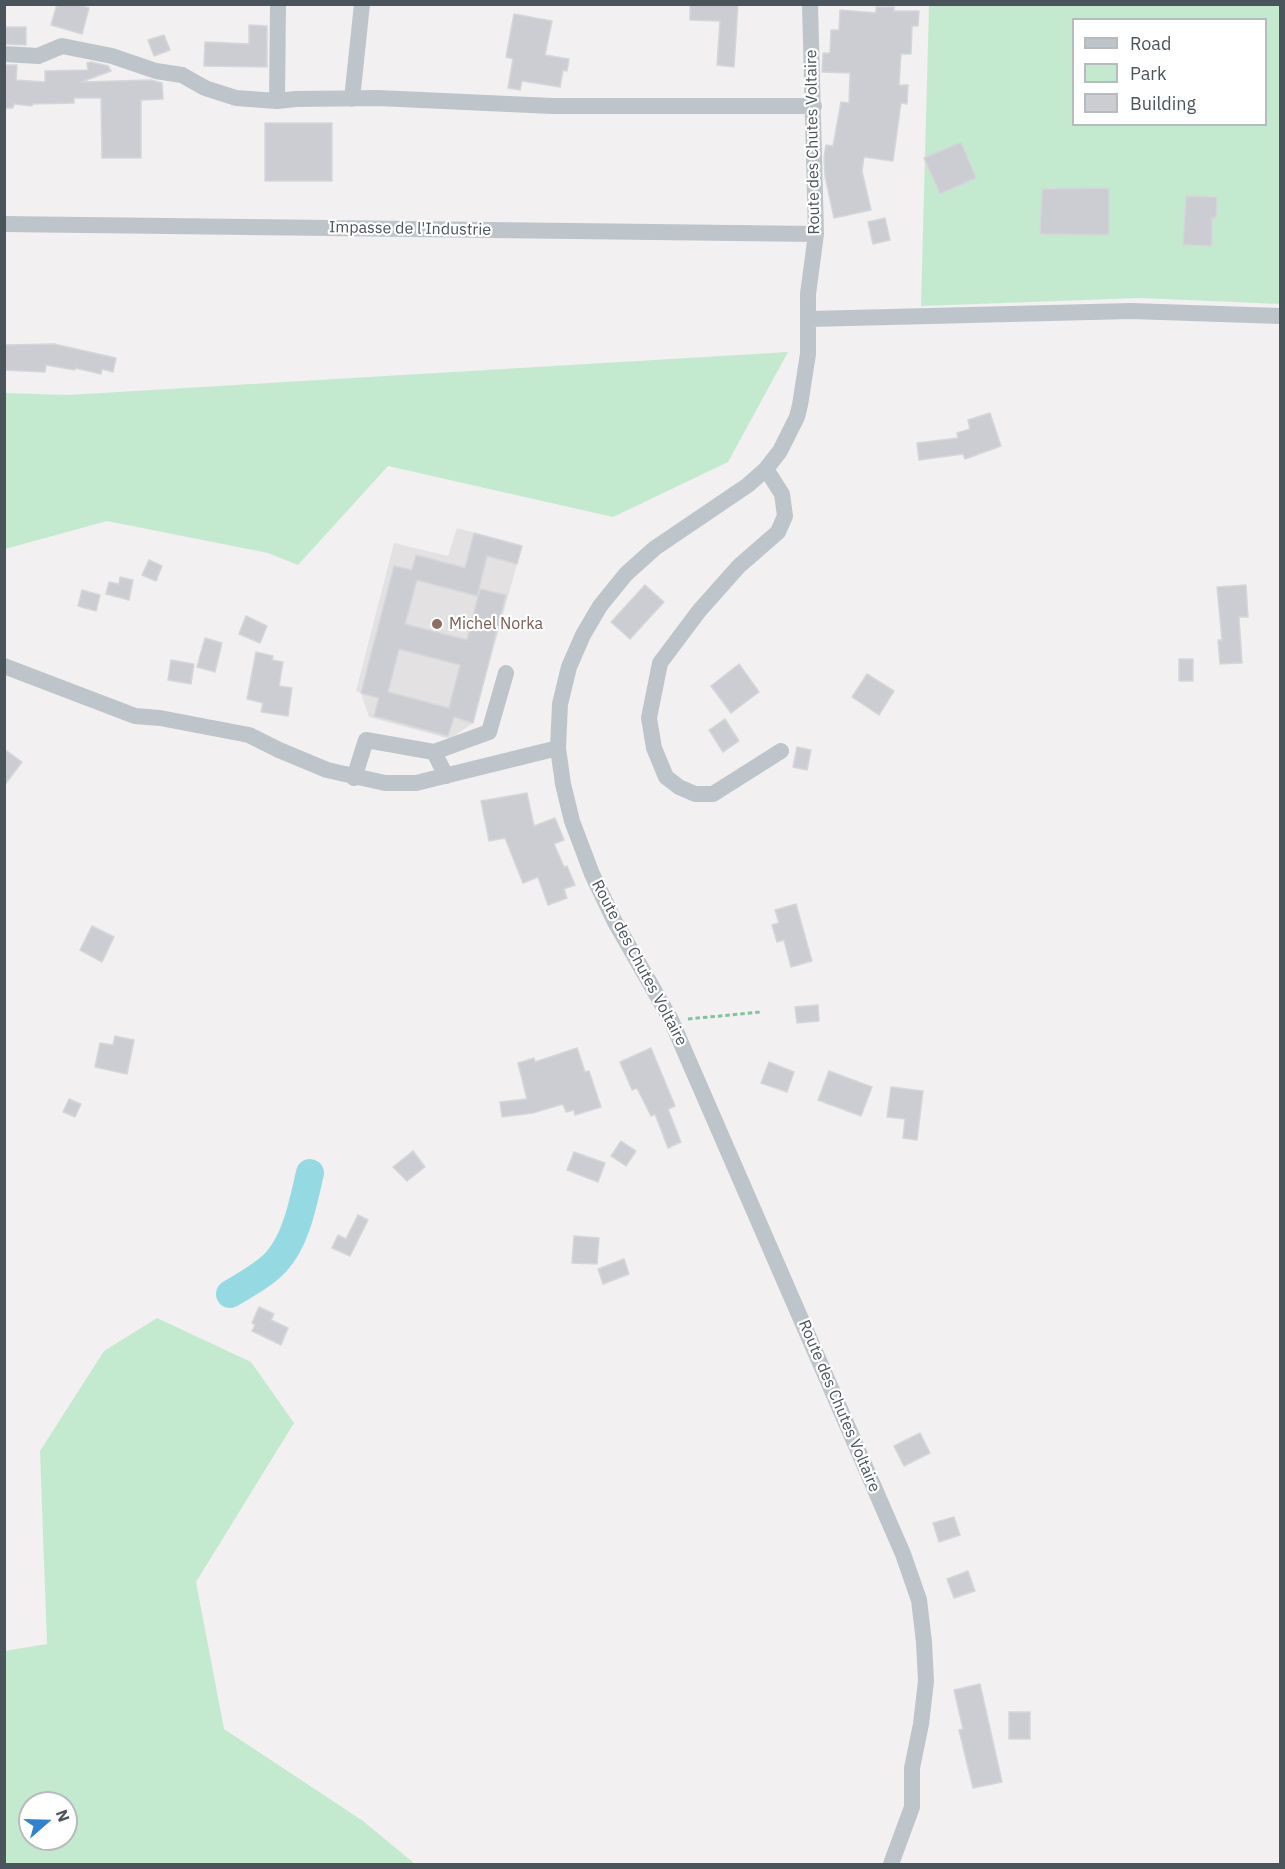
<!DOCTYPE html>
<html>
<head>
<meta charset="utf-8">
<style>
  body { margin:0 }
  #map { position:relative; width:1285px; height:1869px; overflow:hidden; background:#f2f0f0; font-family:"IBM Plex Sans",sans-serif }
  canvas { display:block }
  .frame { position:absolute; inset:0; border:6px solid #4a545b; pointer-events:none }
  .legend { position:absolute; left:1072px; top:18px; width:195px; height:108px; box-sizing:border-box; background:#fff; border:2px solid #b7bbbd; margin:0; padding:8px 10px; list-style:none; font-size:18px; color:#4a545b }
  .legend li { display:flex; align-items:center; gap:12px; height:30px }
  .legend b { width:30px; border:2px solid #b7bbbd }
  .north { position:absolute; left:18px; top:1791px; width:60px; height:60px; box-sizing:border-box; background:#fff; border:2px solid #b7bbbd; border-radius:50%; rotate:70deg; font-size:16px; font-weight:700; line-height:24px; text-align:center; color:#4a545b }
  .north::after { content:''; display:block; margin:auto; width:21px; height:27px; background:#2d83cf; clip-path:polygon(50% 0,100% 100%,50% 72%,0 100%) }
</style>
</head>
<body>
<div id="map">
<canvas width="1285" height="1869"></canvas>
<div class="frame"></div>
<ul class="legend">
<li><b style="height:8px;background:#bdc5cb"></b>Road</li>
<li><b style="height:16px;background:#c3eacf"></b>Park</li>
<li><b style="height:16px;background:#cbcdd2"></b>Building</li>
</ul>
<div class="north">N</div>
</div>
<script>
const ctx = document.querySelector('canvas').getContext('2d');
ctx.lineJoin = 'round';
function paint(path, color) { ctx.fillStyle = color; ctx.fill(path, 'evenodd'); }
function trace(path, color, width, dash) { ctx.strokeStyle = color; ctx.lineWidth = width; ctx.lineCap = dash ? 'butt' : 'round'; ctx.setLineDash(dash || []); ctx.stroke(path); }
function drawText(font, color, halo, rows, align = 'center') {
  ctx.font = font + ' "IBM Plex Sans",sans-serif'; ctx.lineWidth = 4.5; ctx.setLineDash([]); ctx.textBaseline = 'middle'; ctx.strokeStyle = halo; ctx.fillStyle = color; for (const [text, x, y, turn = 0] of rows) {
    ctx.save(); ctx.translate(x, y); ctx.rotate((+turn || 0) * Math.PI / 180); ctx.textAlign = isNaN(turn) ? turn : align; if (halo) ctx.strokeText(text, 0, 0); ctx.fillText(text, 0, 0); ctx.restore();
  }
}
const education = new Path2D(`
  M 457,528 L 522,546 L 473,723 L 450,739 L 369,717 L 361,693 L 356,691 L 394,543 L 448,556 Z`);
const green = new Path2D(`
  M 929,5 L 1280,5 L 1280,304 L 1140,298 L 921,306 ZM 1074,20 L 1266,20 L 1266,124 L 1074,124 Z
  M 788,352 L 728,462 L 613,517 L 388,466 L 298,565 L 268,553 L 107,521 L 5,549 L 5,393 L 68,395 Z
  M 157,1318 L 251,1362 L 294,1423 L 196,1582 L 224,1729 L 363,1821 L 415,1864 L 5,1864 L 5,1651 L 47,1644 L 40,1451 L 104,1351 ZM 30,1803 L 66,1803 L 66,1839 L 30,1839 Z`);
const river = new Path2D(`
  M 230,1294 C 245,1285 264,1275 276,1262 C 297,1239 303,1202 310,1173`);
const building = new Path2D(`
  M 57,4 L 76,4 L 89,8 L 82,34 L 51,25 Z
  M 690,4 L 738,4 L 734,67 L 717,65 L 720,21 L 690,20 Z
  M 876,7 L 894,7 L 894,11 L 919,11 L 918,26 L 912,26 L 911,54 L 901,54 L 899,85 L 908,85 L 907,104 L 901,103 L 893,161 L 864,157 L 862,171 L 871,210 L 834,218 L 825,176 L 824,157 L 826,145 L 833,146 L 841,102 L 849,103 L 850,73 L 822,72 L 823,53 L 830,53 L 831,30 L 839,30 L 840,10 L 876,13 Z
  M 514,14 L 552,21 L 545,55 L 569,59 L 567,71 L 563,70 L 560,87 L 522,81 L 520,90 L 508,88 L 513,59 L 506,57 Z
  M 249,25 L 267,26 L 267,67 L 204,66 L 205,42 L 249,44 Z
  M 4,27 L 26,27 L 26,45 L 4,44 Z
  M 164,35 L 170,50 L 154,56 L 148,40 Z
  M 91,62 L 108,66 L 111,71 L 81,82 L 151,80 L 162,83 L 163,99 L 141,100 L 141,158 L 102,158 L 101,98 L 74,98 L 74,103 L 32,104 L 32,106 L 14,104 L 13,108 L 4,108 L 6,65 L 17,65 L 16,80 L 45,82 L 45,71 L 88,70 L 87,63 Z
  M 265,123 L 332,123 L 332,181 L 265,181 Z
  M 961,142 L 976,178 L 940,194 L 924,158 Z
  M 1109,188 L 1109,235 L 1040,234 L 1042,189 Z
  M 1186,196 L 1217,197 L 1216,218 L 1212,218 L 1212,246 L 1183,245 Z
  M 885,218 L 890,240 L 873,244 L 868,222 Z
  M 54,344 L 116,358 L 113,372 L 102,369 L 101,374 L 75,368 L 75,370 L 46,365 L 45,372 L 4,370 L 4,345 Z
  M 990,413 L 1001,446 L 965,459 L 963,454 L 919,460 L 917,443 L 958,438 L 957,433 L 970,429 L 968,420 Z
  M 474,533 L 522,546 L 517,564 L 487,556 L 477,596 L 417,580 L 405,624 L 467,640 L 480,589 L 506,595 L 473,723 L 454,717 L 448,736 L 374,716 L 379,698 L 361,693 L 394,566 L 412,570 L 416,555 L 465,568 ZM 399,649 L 460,665 L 449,708 L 388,692 Z
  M 149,560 L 162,566 L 156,581 L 142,575 Z
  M 120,577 L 133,580 L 129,600 L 106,594 L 109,582 L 119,584 Z
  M 645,585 L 664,602 L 630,639 L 611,622 Z
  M 1246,585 L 1248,617 L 1239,617 L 1242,663 L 1220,664 L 1218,640 L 1222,640 L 1217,587 Z
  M 82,590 L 100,595 L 96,611 L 78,606 Z
  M 246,616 L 267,626 L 260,643 L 239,634 Z
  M 205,638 L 222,643 L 215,672 L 197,667 Z
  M 256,652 L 273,656 L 272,660 L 283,662 L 279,686 L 292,688 L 288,716 L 261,712 L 263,703 L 247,699 Z
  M 1179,659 L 1193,659 L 1193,681 L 1179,681 Z
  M 171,660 L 194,664 L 191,684 L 168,680 Z
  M 739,664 L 759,692 L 731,713 L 711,686 Z
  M 867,674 L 894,691 L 879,715 L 852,697 Z
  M 725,719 L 739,741 L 723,752 L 709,730 Z
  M 797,747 L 811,750 L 807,770 L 793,767 Z
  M 4,749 L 22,762 L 4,786 Z
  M 527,793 L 534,826 L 555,818 L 564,840 L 554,844 L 564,867 L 567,866 L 575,885 L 564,889 L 567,898 L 548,905 L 538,877 L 523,883 L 505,838 L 489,841 L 481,801 Z
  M 796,904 L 812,961 L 791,967 L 784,940 L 777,942 L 772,925 L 779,923 L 775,910 Z
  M 92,926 L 114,937 L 102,962 L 80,950 Z
  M 818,1005 L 819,1021 L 797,1023 L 795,1007 Z
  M 115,1036 L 134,1040 L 127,1074 L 95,1067 L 100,1043 L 113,1045 Z
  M 577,1048 L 585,1072 L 589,1071 L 601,1107 L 575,1115 L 574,1110 L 566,1112 L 563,1104 L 533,1113 L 502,1117 L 500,1102 L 527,1099 L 518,1063 L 534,1058 L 535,1062 Z
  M 651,1048 L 675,1106 L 668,1109 L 681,1142 L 668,1148 L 655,1114 L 651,1116 L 637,1088 L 632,1090 L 620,1062 Z
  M 769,1062 L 794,1072 L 787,1092 L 761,1083 Z
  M 829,1071 L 872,1087 L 861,1116 L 818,1100 Z
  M 891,1087 L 923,1091 L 917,1140 L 903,1138 L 905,1119 L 887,1117 Z
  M 69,1099 L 81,1104 L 75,1117 L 63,1112 Z
  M 621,1141 L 636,1151 L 626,1166 L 611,1156 Z
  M 413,1151 L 425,1167 L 407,1181 L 393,1167 Z
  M 574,1152 L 605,1163 L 598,1182 L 567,1170 Z
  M 358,1215 L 368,1220 L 350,1256 L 332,1248 L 338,1235 L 346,1239 Z
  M 574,1236 L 599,1238 L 597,1264 L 572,1263 Z
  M 624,1259 L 629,1274 L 603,1284 L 598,1269 Z
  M 259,1307 L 274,1314 L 271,1320 L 288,1328 L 281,1345 L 252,1331 L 255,1325 L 252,1323 Z
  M 920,1433 L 930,1453 L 904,1466 L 894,1446 Z
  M 954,1517 L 960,1535 L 939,1542 L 933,1523 Z
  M 968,1571 L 975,1591 L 954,1598 L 947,1579 Z
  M 980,1684 L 1002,1782 L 973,1788 L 959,1730 L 963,1729 L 954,1690 Z
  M 1009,1712 L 1030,1712 L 1030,1739 L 1009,1739 Z`);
const path = new Path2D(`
  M 688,1019 L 761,1012`);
const minor = new Path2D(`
  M 810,4 L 816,234 L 808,294 L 808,354 L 800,405 L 797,417 L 780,451 L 766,469 L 748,485 L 655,548 L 626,574 L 600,606 L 583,635 L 569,667 L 560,704 L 558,748 L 563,784 L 572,821 L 592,874 L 615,922 L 671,1020 L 903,1554 L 919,1600 L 924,1642 L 926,1681 L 921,1724 L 912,1768 L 912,1807 L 891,1864
  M 4,54 L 38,56 L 62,46 L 112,56 L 156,71 L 182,75 L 205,88 L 236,98 L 277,101 L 278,4
  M 352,99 L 362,4
  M 277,101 L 296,99 L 378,98 L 552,106 L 814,106
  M 4,224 L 816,234
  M 809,319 L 1131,311 L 1280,316
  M 766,469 L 782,494 L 785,516 L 778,532 L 739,566 L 699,611 L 660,663 L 649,718 L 654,748 L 666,777 L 679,787 L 695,794 L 713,794 L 781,751
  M 4,666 L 135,716 L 160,718 L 249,735 L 279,750 L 327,770 L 385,783 L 416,783 L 558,748
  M 434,752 L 489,732 L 506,673
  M 354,778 L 366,740 L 434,752 L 446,776`);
const markers = [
  [437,624,6,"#8d6e63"]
];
const streetNames = [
  ["Route des Chutes Voltaire",813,142,-91],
  ["Impasse de l'Industrie",410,229,1],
  ["Route des Chutes Voltaire",639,963,62],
  ["Route des Chutes Voltaire",839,1406,67]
];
const educationNames = [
  ["Michel Norka",449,624]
];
paint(education, '#e3e1e1');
paint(green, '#c3eacf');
trace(river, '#95dae3', 28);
paint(building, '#cbcdd2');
trace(building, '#d4d7da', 1.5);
trace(path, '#7fc59c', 3, [4.5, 3]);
trace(minor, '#bdc5cb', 16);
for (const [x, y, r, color] of markers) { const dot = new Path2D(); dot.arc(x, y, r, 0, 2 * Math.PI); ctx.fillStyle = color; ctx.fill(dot); trace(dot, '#fff', 2); }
drawText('16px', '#4a545b', '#fff', streetNames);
drawText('16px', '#785e54', '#fff', educationNames, 'left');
</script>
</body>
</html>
